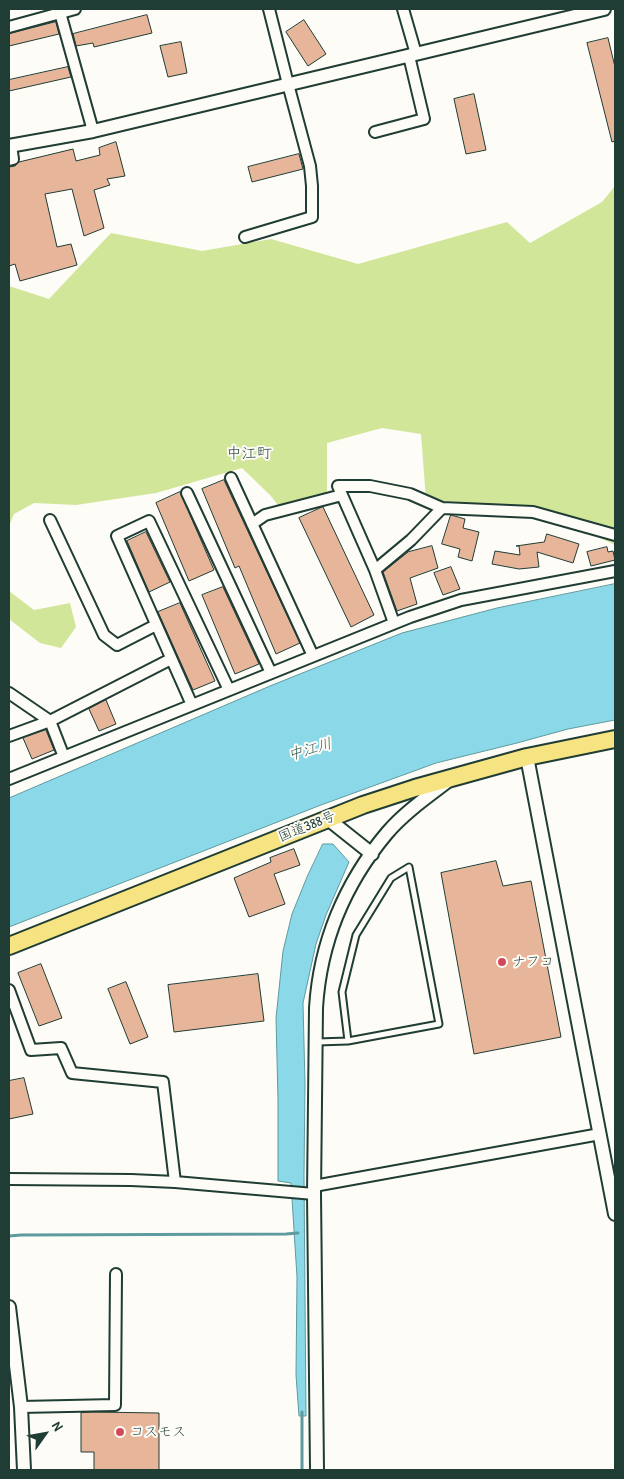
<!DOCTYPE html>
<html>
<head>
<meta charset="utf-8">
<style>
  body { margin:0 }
  #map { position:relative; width:624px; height:1479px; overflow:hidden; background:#fdfcf7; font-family:"Patrick Hand",sans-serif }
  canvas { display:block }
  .frame { position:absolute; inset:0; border:10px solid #1f3d34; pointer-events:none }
  .north { position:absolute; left:20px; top:1409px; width:50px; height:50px; -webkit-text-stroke:4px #fdfcf7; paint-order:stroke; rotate:58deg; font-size:14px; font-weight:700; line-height:20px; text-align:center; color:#1f3d34 }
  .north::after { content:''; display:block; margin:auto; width:18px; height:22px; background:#1f3d34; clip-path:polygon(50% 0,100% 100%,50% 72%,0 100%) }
</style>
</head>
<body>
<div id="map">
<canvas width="624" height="1479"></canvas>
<div class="frame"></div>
<div class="north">N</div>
</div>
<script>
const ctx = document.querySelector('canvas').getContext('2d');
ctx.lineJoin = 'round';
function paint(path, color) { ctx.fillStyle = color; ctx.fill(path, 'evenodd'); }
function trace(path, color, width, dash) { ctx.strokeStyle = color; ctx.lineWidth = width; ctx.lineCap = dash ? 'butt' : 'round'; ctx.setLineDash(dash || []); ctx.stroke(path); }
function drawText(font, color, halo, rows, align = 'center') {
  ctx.font = font + ' "Patrick Hand","Klee One",sans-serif'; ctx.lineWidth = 4; ctx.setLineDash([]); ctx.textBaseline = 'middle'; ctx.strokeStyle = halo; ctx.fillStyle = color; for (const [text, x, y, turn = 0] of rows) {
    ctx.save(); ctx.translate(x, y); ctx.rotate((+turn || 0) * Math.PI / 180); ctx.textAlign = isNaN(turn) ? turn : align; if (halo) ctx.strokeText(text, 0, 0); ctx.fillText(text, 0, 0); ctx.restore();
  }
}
const green = new Path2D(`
  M 615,186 L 615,545 L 535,507 L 426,500 L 421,434 L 382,428 L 327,443 L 327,496 L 281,509 L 270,495 L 242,468 L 156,493 L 76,505 L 34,503 L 14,514 L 9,526 L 9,286 L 49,299 L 111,233 L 202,251 L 271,239 L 358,264 L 507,222 L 530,243 L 602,202 Z
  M 9,591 L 34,610 L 70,603 L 76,627 L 61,648 L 40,643 L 9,619 Z`);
const water = new Path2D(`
  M 615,584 L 615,720 L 568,729 L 517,743 L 436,763 L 321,805 L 9,927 L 9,798 L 270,686 L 402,633 L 497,608 Z
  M 323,844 L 333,844 L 349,862 L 326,915 L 316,944 L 303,1003 L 305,1084 L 304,1176 L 306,1416 L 299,1416 L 296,1375 L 297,1277 L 291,1183 L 278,1181 L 278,1100 L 276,1018 L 283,951 L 292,914 L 307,877 Z`);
const stream = new Path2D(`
  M 9,1236 L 21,1235 L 286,1234 L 298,1233
  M 302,1412 L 302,1470`);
const building = new Path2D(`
  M 147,15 L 152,33 L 94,47 L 93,43 L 76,46 L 73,34 Z
  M 304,20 L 326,54 L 308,66 L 286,32 Z
  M 56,22 L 59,34 L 9,46 L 9,34 Z
  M 608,38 L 615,67 L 615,141 L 612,142 L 587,43 Z
  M 181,42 L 187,73 L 168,77 L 160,46 Z
  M 68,67 L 71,77 L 9,91 L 9,80 Z
  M 474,94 L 486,150 L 466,154 L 454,99 Z
  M 116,142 L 125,176 L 107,179 L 110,185 L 94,190 L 104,228 L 84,236 L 72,189 L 45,194 L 57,247 L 71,244 L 77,265 L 20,281 L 15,264 L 9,266 L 9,167 L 15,166 L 19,162 L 73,149 L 76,161 L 100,155 L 99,148 Z
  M 299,154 L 303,169 L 252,182 L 248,167 Z
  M 224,480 L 300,643 L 276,654 L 239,566 L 235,568 L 202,489 Z
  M 180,492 L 214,570 L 189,581 L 156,503 Z
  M 323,507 L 374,615 L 351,627 L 299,518 Z
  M 451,515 L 465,519 L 463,528 L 479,532 L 472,561 L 458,557 L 460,549 L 442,544 Z
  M 146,532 L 170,582 L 149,592 L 127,541 Z
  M 547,534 L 579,544 L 573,563 L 537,552 L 539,567 L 519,569 L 492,564 L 495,551 L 520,555 L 519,546 L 516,546 L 544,542 Z
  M 432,546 L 438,568 L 410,578 L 417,604 L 397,611 L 383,572 L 408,552 Z
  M 607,547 L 608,552 L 613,551 L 615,560 L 591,566 L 587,552 Z
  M 451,567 L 460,589 L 443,595 L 434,573 Z
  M 223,587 L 259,664 L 235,674 L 202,595 Z
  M 180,603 L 215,681 L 193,690 L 158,612 Z
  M 106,700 L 116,724 L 99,731 L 89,709 Z
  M 46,730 L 54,750 L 32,759 L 23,738 Z
  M 294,849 L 300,865 L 274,874 L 285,904 L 249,917 L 234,878 L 271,862 L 270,858 Z
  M 496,861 L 503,886 L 531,881 L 561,1037 L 474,1054 L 441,873 Z
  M 41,964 L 62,1018 L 39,1026 L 18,973 Z
  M 258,974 L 264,1021 L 174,1032 L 168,985 Z
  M 126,982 L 148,1037 L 130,1044 L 108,989 Z
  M 24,1078 L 33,1114 L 9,1119 L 9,1081 Z
  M 93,1412 L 159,1413 L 159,1470 L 94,1470 L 94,1452 L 81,1452 L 81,1413 Z`);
const service = new Path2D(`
  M 317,1042 L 348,1041 L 342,992 L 356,935 L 391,878 L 409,867 L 439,1024 L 348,1041`);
const minor = new Path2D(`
  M 59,9 L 93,131
  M 403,9 L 416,54
  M 9,27 L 75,9
  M 375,132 L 424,119 L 409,56
  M 9,160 L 13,159 L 11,146
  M 245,237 L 312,217 L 312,186 L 310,166 L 288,84 L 269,9
  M 231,478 L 313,656
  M 187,493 L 271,673
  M 50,520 L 104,635 L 117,645 L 156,625
  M 252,524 L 265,515 L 342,495
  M 375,570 L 411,540 L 442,508
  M 394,623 L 375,570 L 338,486 L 370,486 L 410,494 L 442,508 L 533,512 L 615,535
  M 9,693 L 50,721 L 64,757
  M 192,705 L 117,536 L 149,521 L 229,690
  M 9,736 L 50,721 L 171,659
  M 9,779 L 410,617 L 461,600 L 615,571
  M 9,990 L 31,1050 L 61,1048 L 72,1073 L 163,1082 L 175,1182
  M 9,1179 L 131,1180 L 175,1182 L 314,1194
  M 314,1186 L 600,1134
  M 21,1407 L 115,1405 L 116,1274`);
const tertiary = new Path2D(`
  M 9,146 L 93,131 L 604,9
  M 527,757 L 615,1214
  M 328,819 L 372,854
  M 9,1307 L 21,1407 L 24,1470
  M 317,1470 L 314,1194 L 316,1008 C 320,943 345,883 387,833 C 404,813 427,797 448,781`);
const trunk = new Path2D(`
  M 9,946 L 363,805 L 415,788 L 527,757 L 615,739`);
const markers = [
  [502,962,5,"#d1495b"],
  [120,1432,5,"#d1495b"]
];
const streetNames = [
  ["国道388号",307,827,-22]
];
const poiNames = [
  ["ナフコ",512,962],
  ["コスモス",130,1432]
];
const neighbourhoodNames = [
  ["中江町",249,454]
];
const waterNames = [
  ["中江川",310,750,-16]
];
paint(green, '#d2e69a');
paint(water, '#8ad8e8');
trace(water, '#5f9aa0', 1);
trace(stream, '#5f9aa0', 3);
paint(building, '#e7b599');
trace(building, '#1f3d34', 1);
trace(service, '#1f3d34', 9);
trace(minor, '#1f3d34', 14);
trace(tertiary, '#1f3d34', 16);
trace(trunk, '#1f3d34', 20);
trace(service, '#fdfcf7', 5);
trace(minor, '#fdfcf7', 10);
trace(tertiary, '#fdfcf7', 12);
trace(trunk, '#f6e381', 16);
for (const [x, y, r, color] of markers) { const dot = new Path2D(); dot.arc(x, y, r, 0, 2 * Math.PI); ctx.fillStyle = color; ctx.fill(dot); trace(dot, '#fdfcf7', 2); }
drawText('14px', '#1f3d34', '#fdfcf7', streetNames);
drawText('14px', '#1f3d34', '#fdfcf7', poiNames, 'left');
drawText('15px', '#1f3d34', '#fdfcf7', neighbourhoodNames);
drawText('italic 15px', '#345c58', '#fdfcf7', waterNames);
</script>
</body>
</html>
